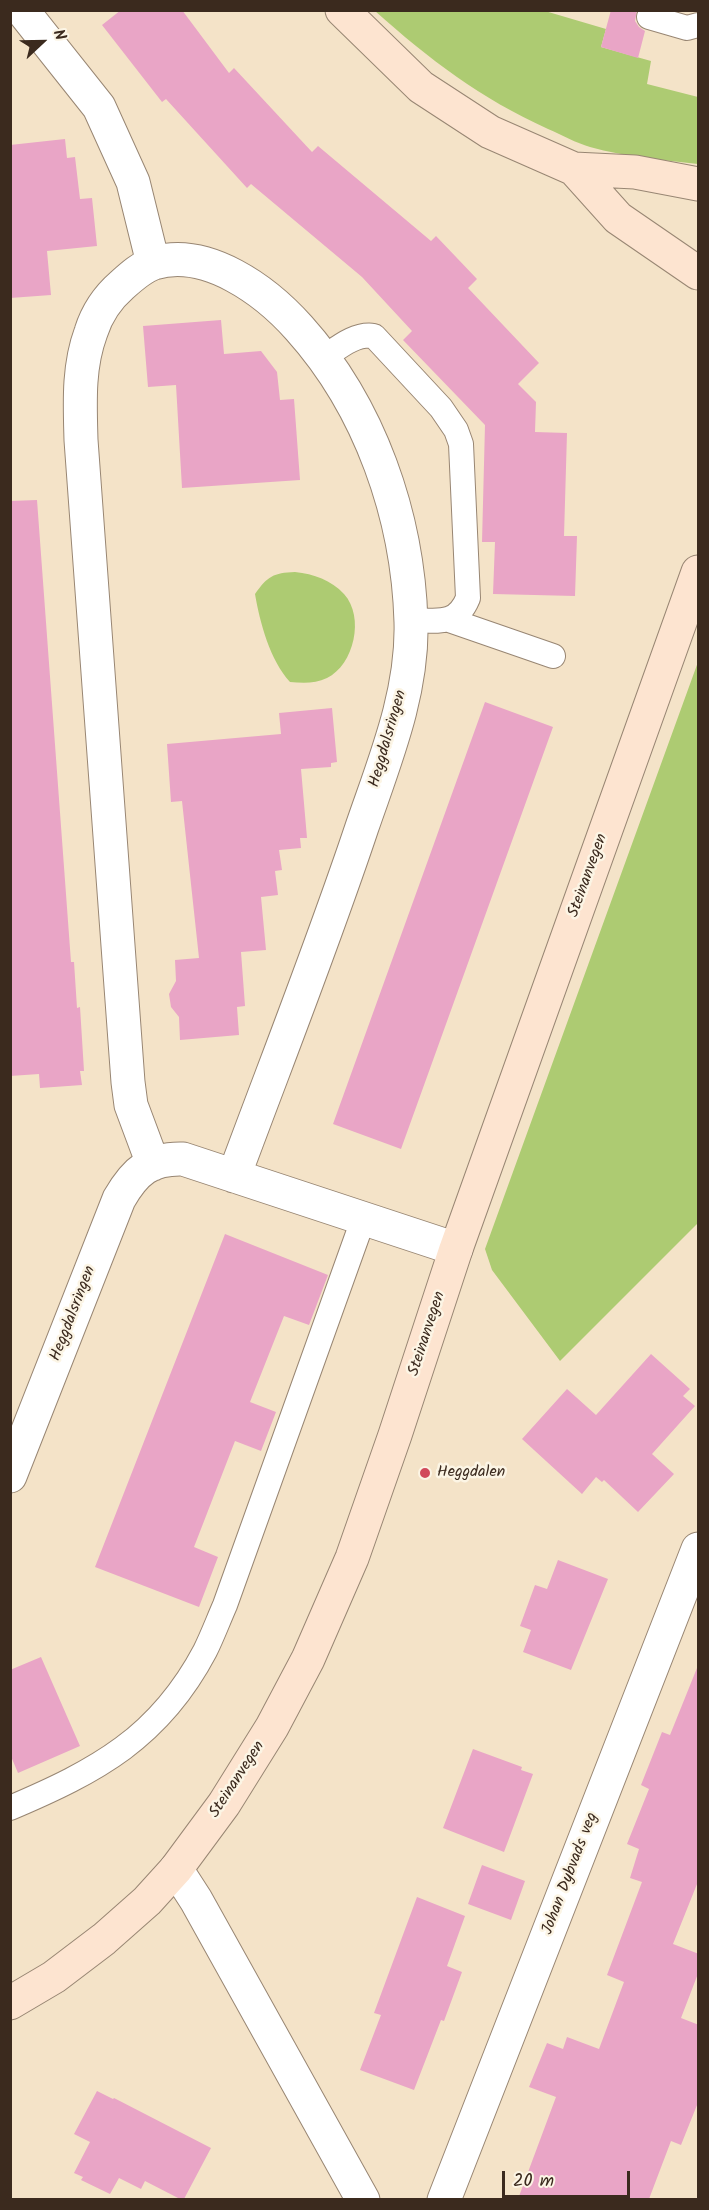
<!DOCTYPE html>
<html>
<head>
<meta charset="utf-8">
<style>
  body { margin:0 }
  #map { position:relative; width:709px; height:2210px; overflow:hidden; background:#f4e3c8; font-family:Kalam,sans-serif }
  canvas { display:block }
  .frame { position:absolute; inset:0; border:12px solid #3b2a1e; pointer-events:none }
  .north { position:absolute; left:12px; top:12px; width:60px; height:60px; -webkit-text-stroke:4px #fcf5e5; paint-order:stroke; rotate:68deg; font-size:16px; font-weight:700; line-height:24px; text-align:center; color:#3b2a1e }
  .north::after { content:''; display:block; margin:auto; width:21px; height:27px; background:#3b2a1e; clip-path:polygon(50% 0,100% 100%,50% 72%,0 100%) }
  .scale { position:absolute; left:502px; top:2171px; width:128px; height:27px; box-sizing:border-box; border:3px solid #3b2a1e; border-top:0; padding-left:8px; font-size:18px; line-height:21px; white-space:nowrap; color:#3b2a1e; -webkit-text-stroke:4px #fcf5e5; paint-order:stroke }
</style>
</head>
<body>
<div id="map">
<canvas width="709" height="2210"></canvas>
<div class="frame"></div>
<div class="north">N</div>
<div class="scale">20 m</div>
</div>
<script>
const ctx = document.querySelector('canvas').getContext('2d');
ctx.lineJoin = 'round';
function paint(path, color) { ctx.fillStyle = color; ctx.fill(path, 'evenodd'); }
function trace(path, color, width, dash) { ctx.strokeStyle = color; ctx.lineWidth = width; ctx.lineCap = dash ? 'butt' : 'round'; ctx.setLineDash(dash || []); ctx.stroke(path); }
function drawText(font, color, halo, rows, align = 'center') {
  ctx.font = font + ' Kalam,sans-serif'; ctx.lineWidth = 5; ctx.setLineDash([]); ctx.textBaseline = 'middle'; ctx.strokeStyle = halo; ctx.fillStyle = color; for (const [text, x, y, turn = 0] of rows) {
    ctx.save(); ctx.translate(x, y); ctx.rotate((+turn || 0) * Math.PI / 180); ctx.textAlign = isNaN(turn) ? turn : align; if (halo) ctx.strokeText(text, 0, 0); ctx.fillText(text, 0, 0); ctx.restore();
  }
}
const green = new Path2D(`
  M 375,11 L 545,11 L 606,29 L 601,47 L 651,61 L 647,84 L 698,97 L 698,164 C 662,160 626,157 590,147 C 576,143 562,135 548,129 C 480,98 430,60 375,11 Z
  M 295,572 C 314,574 331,580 344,594 C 365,617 354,665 327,678 C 315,684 302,683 290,682 C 270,660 260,623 255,594 C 268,576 273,573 295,572 Z
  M 698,662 L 698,1223 L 560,1361 L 492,1270 L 485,1249 Z`);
const building = new Path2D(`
  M 121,10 L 182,10 L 229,73 L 234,68 L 312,152 L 318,146 L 431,241 L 436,236 L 477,279 L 468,288 L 539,363 L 518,384 L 536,402 L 535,432 L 567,433 L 564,536 L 577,536 L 575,596 L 493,594 L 495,542 L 482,542 L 485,425 L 403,340 L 412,331 L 362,277 L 251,184 L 247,188 L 166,99 L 162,102 L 102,25 Z
  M 611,10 L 637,10 L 635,21 L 639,27 L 645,31 L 638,58 L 601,47 Z
  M 65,139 L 67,158 L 75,157 L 80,199 L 92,198 L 97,246 L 47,251 L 51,295 L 10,298 L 10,145 Z
  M 221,320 L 224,354 L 261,351 L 277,372 L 280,400 L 294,399 L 300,480 L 182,488 L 176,385 L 148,387 L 143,326 Z
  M 37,500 L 71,962 L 74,962 L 77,1008 L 80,1007 L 84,1071 L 80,1071 L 82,1085 L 40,1088 L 39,1074 L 10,1076 L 10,501 Z
  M 485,702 L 553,727 L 401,1149 L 333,1124 Z
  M 332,708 L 337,762 L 331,763 L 331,767 L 301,769 L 307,838 L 300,838 L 301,848 L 279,850 L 282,870 L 275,871 L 278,895 L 261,897 L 266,950 L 241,952 L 245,1006 L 237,1007 L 239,1035 L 180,1040 L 179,1017 L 171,1007 L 169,994 L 176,981 L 175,960 L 199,958 L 182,801 L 171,802 L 167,744 L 281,734 L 279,713 Z
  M 225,1234 L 328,1275 L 309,1325 L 284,1316 L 250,1402 L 276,1412 L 261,1451 L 235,1441 L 194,1547 L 218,1557 L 199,1607 L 95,1567 Z
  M 651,1354 L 690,1389 L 683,1396 L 695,1406 L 652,1454 L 674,1474 L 638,1512 L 604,1480 L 602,1482 L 596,1477 L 582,1494 L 522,1439 L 567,1389 L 596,1415 Z
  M 558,1560 L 608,1579 L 571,1670 L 523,1652 L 531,1630 L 520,1626 L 535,1585 L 547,1589 Z
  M 41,1657 L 80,1746 L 18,1773 L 10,1754 L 10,1670 Z
  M 697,1668 L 699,1879 L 673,1944 L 699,1954 L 699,1971 L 681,2018 L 699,2025 L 699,2100 L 681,2145 L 671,2141 L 649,2199 L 518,2199 L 556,2097 L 529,2087 L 547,2043 L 563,2049 L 567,2037 L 599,2049 L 624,1982 L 607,1975 L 642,1882 L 630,1878 L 639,1849 L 627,1844 L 649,1789 L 641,1785 L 662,1732 L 670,1735 Z
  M 473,1749 L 522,1767 L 521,1770 L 533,1774 L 504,1852 L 443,1828 Z
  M 482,1865 L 525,1881 L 511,1920 L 468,1904 Z
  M 417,1897 L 465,1916 L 447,1966 L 462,1972 L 444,2021 L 441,2020 L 414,2090 L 360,2070 L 381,2015 L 374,2013 Z
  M 97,2091 L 113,2099 L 114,2098 L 211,2148 L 184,2199 L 180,2199 L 145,2181 L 141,2189 L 119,2178 L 110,2194 L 81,2180 L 83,2177 L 74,2173 L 90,2142 L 74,2134 Z`);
const lane = new Path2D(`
  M 649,17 L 687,28 L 698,25
  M 323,358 C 338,348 355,333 374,336 L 441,408 L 456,430 L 461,444 L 468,598 C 456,627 437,620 411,620
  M 449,620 L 553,656
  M 10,1808 C 97,1771 159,1738 205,1651 C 212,1637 218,1621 225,1605 L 364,1217`);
const street = new Path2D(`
  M 22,10 L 99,107 L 133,182 L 153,263
  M 153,1164 L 131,1105 L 128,1082 L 81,440 C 80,403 78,367 91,332 C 97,313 107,298 122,285 C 132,276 142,267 154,263 C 207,247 266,291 299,328 C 370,407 408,516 411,622 C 413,693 385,760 362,827 C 323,944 277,1060 234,1176
  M 10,1476 L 119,1199 C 135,1171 150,1158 183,1159 L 456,1249
  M 176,1869 L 196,1900 L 363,2200
  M 444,2200 L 698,1549`);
const secondary = new Path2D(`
  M 342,10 L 421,87 L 490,132 L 574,169 L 635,172 L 698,184
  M 574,169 L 618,218 L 698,273
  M 10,2003 L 54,1977 L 104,1939 L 147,1901 L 176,1869 L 224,1804 L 272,1727 L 308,1659 L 352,1558 L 395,1435 L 456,1249 L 698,572`);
const markers = [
  [425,1473,6,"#d1495b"]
];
const streetNames = [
  ["Heggdalsringen",389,739,-74],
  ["Steinanvegen",589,876,-70],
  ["Heggdalsringen",74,1314,-69],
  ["Steinanvegen",428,1334,-72],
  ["Steinanvegen",238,1780,-57],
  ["Johan Dybvads veg",571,1874,-69]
];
const poiNames = [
  ["Heggdalen",437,1473]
];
paint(green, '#adcb72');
paint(building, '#e9a5c6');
trace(lane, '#988673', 26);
trace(street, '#988673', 35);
trace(secondary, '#988673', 35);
trace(lane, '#fff', 24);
trace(street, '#fff', 33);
trace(secondary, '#fde4d0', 33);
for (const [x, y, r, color] of markers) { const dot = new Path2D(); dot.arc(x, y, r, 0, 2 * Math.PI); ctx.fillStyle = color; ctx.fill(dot); trace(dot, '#fcf5e5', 2); }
drawText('16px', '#3b2a1e', '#fcf5e5', streetNames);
drawText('16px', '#3b2a1e', '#fcf5e5', poiNames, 'left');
</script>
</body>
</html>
